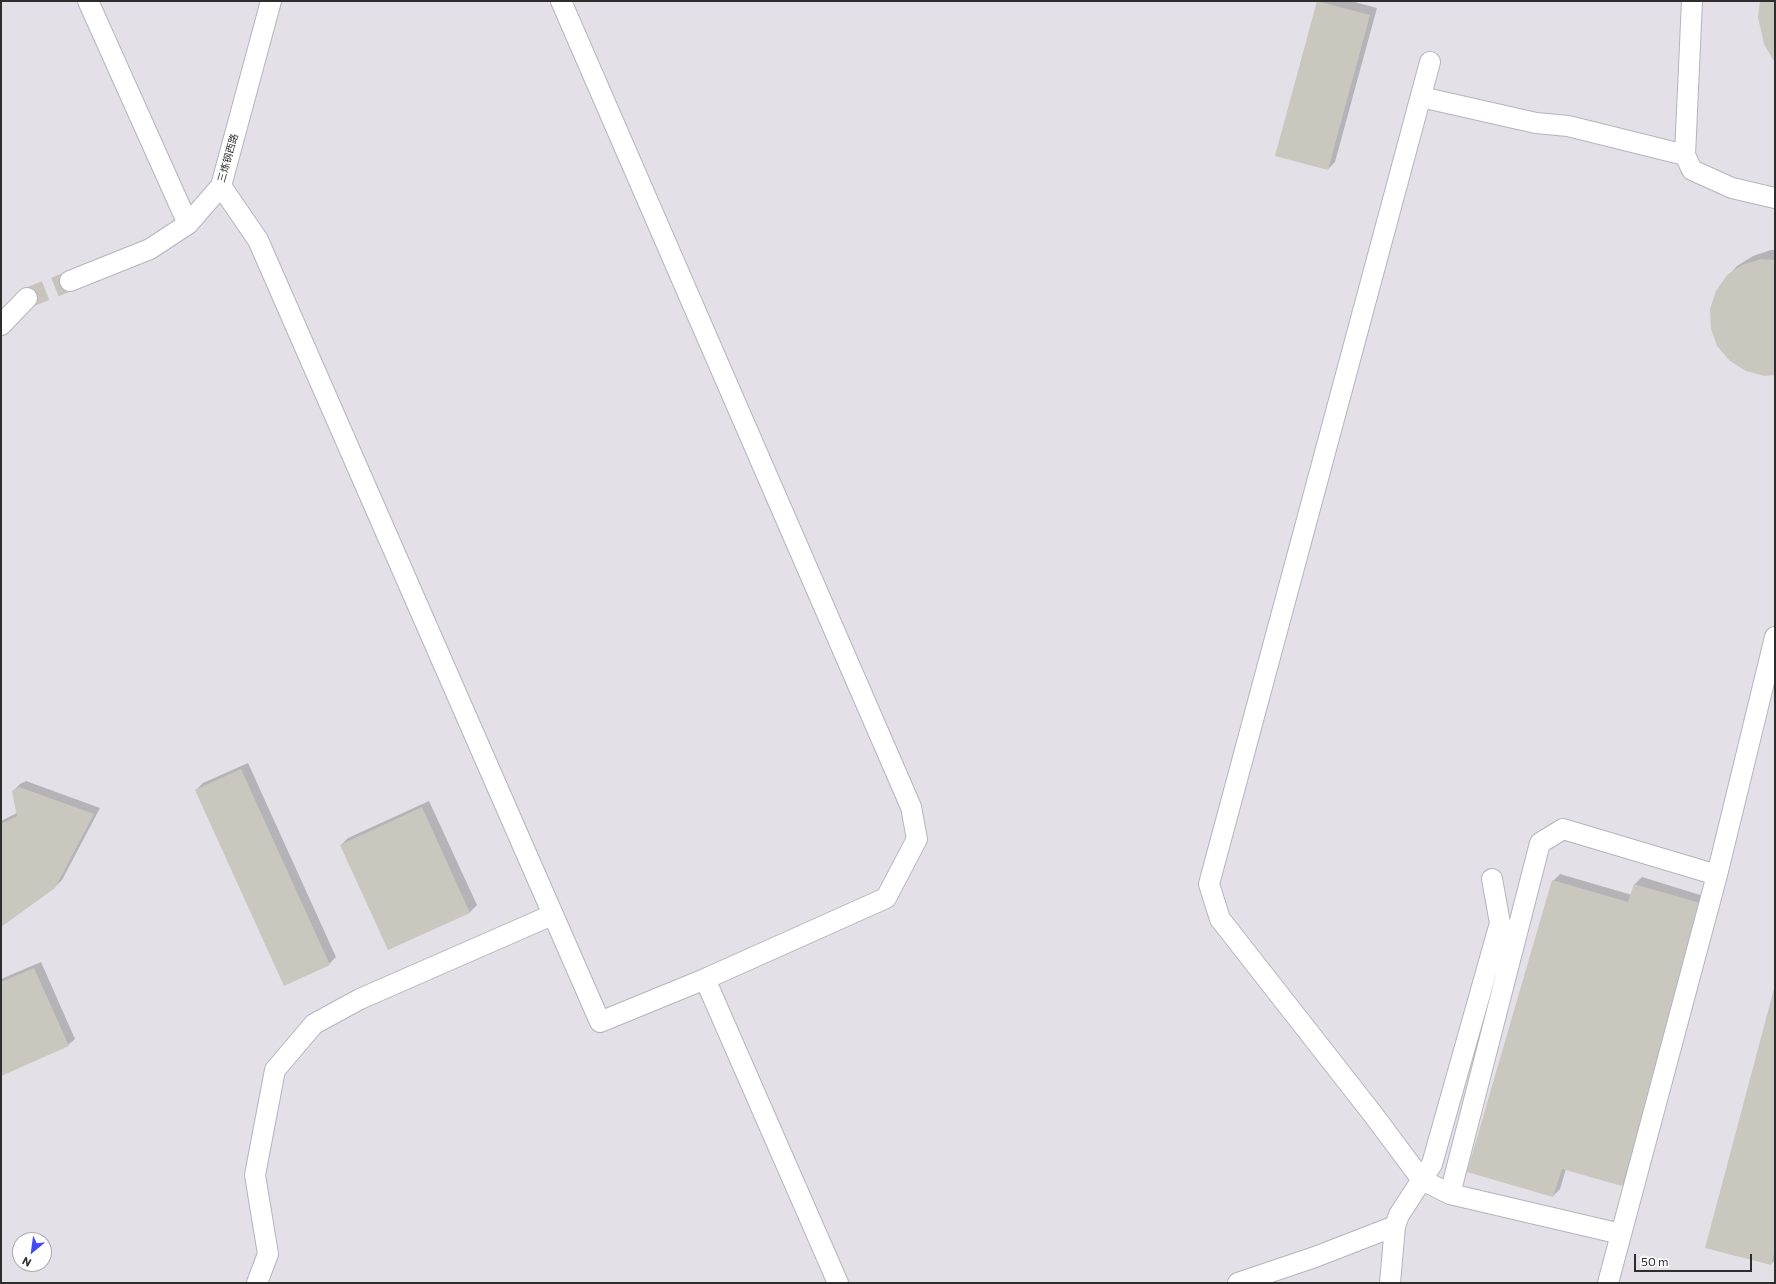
<!DOCTYPE html>
<html>
<head>
<meta charset="utf-8">
<style>
  body { margin:0 }
  #map { position:relative; width:1776px; height:1284px; overflow:hidden; background:#efeae0; font-family:Commissioner,sans-serif }
  canvas { display:block }
  .frame { position:absolute; inset:0; border:2px solid #2d2d2d; pointer-events:none }
  .north { position:absolute; left:12px; top:1232px; width:40px; height:40px; box-sizing:border-box; background:#fff; border:1px solid #ababab; border-radius:50%; rotate:209deg; font-size:11px; font-weight:700; line-height:16px; text-align:center; color:#2d2d2d }
  .north::after { content:''; display:block; margin:auto; width:14px; height:18px; background:#414bfb; clip-path:polygon(50% 0,100% 100%,50% 72%,0 100%) }
  .scale { position:absolute; left:1634px; top:1254px; width:118px; height:18px; box-sizing:border-box; border:2px solid #2d2d2d; border-top:0; padding-left:5px; font-size:12px; line-height:14px; white-space:nowrap; color:#2d2d2d; -webkit-text-stroke:3px #fff; paint-order:stroke }
</style>
</head>
<body>
<div id="map">
<canvas width="1776" height="1284"></canvas>
<div class="frame"></div>
<div class="north">N</div>
<div class="scale">50 m</div>
</div>
<script>
const ctx = document.querySelector('canvas').getContext('2d');
ctx.lineJoin = 'round';
function paint(path, color) { ctx.fillStyle = color; ctx.fill(path, 'evenodd'); }
function trace(path, color, width, dash) { ctx.strokeStyle = color; ctx.lineWidth = width; ctx.lineCap = dash ? 'butt' : 'round'; ctx.setLineDash(dash || []); ctx.stroke(path); }
function drawText(font, color, halo, rows, align = 'center') {
  ctx.font = font + ' Commissioner,"Noto Sans SC",sans-serif'; ctx.lineWidth = 3; ctx.setLineDash([]); ctx.textBaseline = 'middle'; ctx.strokeStyle = halo; ctx.fillStyle = color; for (const [text, x, y, turn = 0] of rows) {
    ctx.save(); ctx.translate(x, y); ctx.rotate((+turn || 0) * Math.PI / 180); ctx.textAlign = isNaN(turn) ? turn : align; if (halo) ctx.strokeText(text, 0, 0); ctx.fillText(text, 0, 0); ctx.restore();
  }
}
const industrial = new Path2D(`
  M 1,1 L 1775,1 L 1775,1283 L 1,1283 ZM 20,1240 L 44,1240 L 44,1264 L 20,1264 Z`);
const shadow = new Path2D(`
  M 1318,1 L 1351,1 L 1377,8 L 1335,162 L 1328,169 L 1277,155 Z
  M 1771,250 L 1775,250 L 1775,374 L 1728,276 L 1737,266 L 1753,256 Z
  M 248,763 L 336,957 L 329,964 L 196,790 L 203,783 Z
  M 26,781 L 100,808 L 62,880 L 55,887 L 1,926 L 1,821 L 17,813 L 13,791 L 20,784 Z
  M 429,801 L 477,905 L 470,912 L 389,949 L 341,845 L 348,838 Z
  M 1560,874 L 1632,895 L 1635,884 L 1642,877 L 1710,898 L 1628,1178 L 1622,1185 L 1566,1169 L 1560,1189 L 1553,1196 L 1553,881 Z
  M 41,962 L 75,1039 L 68,1045 L 1,1075 L 1,979 Z
  M 1775,987 L 1775,1260 L 1771,1264 Z`);
const building = new Path2D(`
  M 1317,1 L 1370,15 L 1328,170 L 1275,156 Z
  M 1760,1 L 1775,1 L 1775,63 L 1764,44 L 1758,17 Z
  M 1761,259 L 1775,260 L 1775,375 L 1765,376 L 1746,371 L 1730,361 L 1717,346 L 1711,329 L 1710,309 L 1716,291 L 1727,275 L 1742,265 Z
  M 241,769 L 330,965 L 284,986 L 195,790 Z
  M 19,787 L 94,814 L 55,888 L 1,927 L 1,824 L 17,816 L 12,791 Z
  M 422,807 L 470,913 L 388,950 L 340,845 Z
  M 1552,880 L 1628,902 L 1634,884 L 1704,904 L 1622,1186 L 1562,1169 L 1553,1197 L 1467,1172 Z
  M 34,968 L 69,1046 L 1,1076 L 1,982 Z
  M 1775,985 L 1775,1250 L 1771,1265 L 1705,1248 Z`);
const minorTunnel = new Path2D(`
  M 27,298 L 70,281`);
const minor = new Path2D(`
  M 88,1 L 188,224
  M 1692,1 L 1685,155 L 1692,170 L 1732,188 L 1775,198
  M 1430,62 L 1209,884 L 1220,919 L 1372,1113 L 1422,1180 L 1450,1194 L 1621,1234
  M 1421,97 L 1536,123 L 1568,126 L 1685,155
  M 221,186 L 258,240 L 600,1022 L 705,979 L 886,898 L 917,839 L 911,807 L 561,1
  M 70,281 L 150,249 L 188,224 L 221,186 L 271,1
  M 1,325 L 27,298
  M 705,979 L 838,1283
  M 1450,1194 L 1540,843 L 1563,829 L 1717,875
  M 257,1283 L 268,1254 L 255,1175 L 275,1070 L 314,1024 L 360,999 L 552,915
  M 1238,1283 L 1315,1257 L 1395,1226
  M 1390,1283 L 1395,1226 L 1399,1215 L 1432,1164 L 1500,923 L 1492,879
  M 1608,1283 L 1717,875 L 1775,637`);
const streetNames = [
  ["三炼钢西路",228,158,-74]
];
paint(industrial, '#e3e0e7');
paint(shadow, '#0003');
paint(building, '#cac7bf');
trace(minorTunnel, '#c8c4bc', 20, [20, 10]);
trace(minor, '#b3b4c0', 22);
trace(minor, '#fff', 20);
drawText('10px', '#2d2d2d', '#fff', streetNames);
</script>
</body>
</html>
